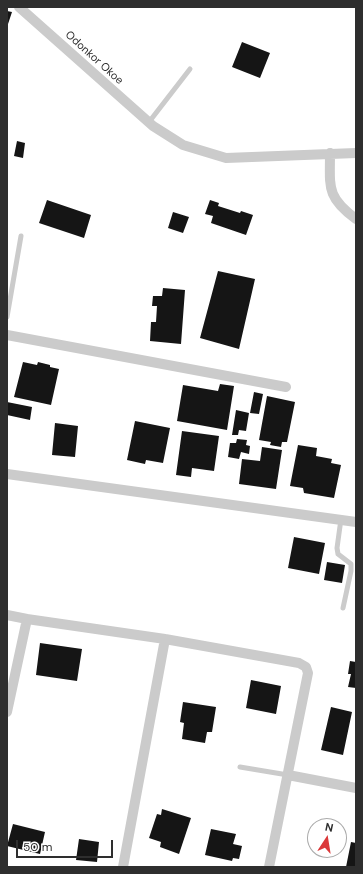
<!DOCTYPE html>
<html>
<head>
<meta charset="utf-8">
<style>
  body { margin:0 }
  #map { position:relative; width:363px; height:874px; overflow:hidden; background:#fff; font-family:"DM Sans",sans-serif }
  canvas { display:block }
  .frame { position:absolute; inset:0; border:8px solid #2e2e2e; pointer-events:none }
  .north { position:absolute; left:307px; top:818px; width:40px; height:40px; box-sizing:border-box; background:#fff; border:1px solid #ababab; border-radius:50%; rotate:12deg; font-size:11px; font-weight:700; line-height:16px; text-align:center; color:#2e2e2e }
  .north::after { content:''; display:block; margin:auto; width:14px; height:18px; background:#db393a; clip-path:polygon(50% 0,100% 100%,50% 72%,0 100%) }
  .scale { position:absolute; left:16px; top:840px; width:97px; height:18px; box-sizing:border-box; border:2px solid #2e2e2e; border-top:0; padding-left:5px; font-size:12px; line-height:14px; white-space:nowrap; color:#2e2e2e; -webkit-text-stroke:3px #fff; paint-order:stroke }
</style>
</head>
<body>
<div id="map">
<canvas width="363" height="874"></canvas>
<div class="frame"></div>
<div class="north">N</div>
<div class="scale">50 m</div>
</div>
<script>
const ctx = document.querySelector('canvas').getContext('2d');
ctx.lineJoin = 'round';
function paint(path, color) { ctx.fillStyle = color; ctx.fill(path, 'evenodd'); }
function trace(path, color, width, dash) { ctx.strokeStyle = color; ctx.lineWidth = width; ctx.lineCap = dash ? 'butt' : 'round'; ctx.setLineDash(dash || []); ctx.stroke(path); }
function drawText(font, color, halo, rows, align = 'center') {
  ctx.font = font + ' "DM Sans",sans-serif'; ctx.lineWidth = 4; ctx.setLineDash([]); ctx.textBaseline = 'middle'; ctx.strokeStyle = halo; ctx.fillStyle = color; for (const [text, x, y, turn = 0] of rows) {
    ctx.save(); ctx.translate(x, y); ctx.rotate((+turn || 0) * Math.PI / 180); ctx.textAlign = isNaN(turn) ? turn : align; if (halo) ctx.strokeText(text, 0, 0); ctx.fillText(text, 0, 0); ctx.restore();
  }
}
const building = new Path2D(`
  M 7,11 L 12,12 L 7,27 Z
  M 242,42 L 270,53 L 260,78 L 232,67 Z
  M 17,141 L 25,143 L 23,158 L 14,156 Z
  M 47,200 L 91,215 L 84,238 L 39,223 Z
  M 210,200 L 219,203 L 218,206 L 240,213 L 241,211 L 253,215 L 246,235 L 211,223 L 213,216 L 205,214 Z
  M 173,212 L 189,217 L 183,233 L 168,228 Z
  M 218,271 L 255,279 L 239,349 L 200,338 Z
  M 163,288 L 185,290 L 181,344 L 150,341 L 151,322 L 156,322 L 157,306 L 152,306 L 153,296 L 162,296 Z
  M 23,362 L 37,365 L 38,362 L 50,365 L 50,367 L 59,369 L 51,405 L 14,397 Z
  M 220,384 L 234,386 L 227,430 L 177,421 L 183,385 L 218,391 Z
  M 254,392 L 263,394 L 259,414 L 250,413 Z
  M 267,396 L 295,402 L 287,442 L 282,442 L 281,447 L 270,445 L 271,442 L 259,440 Z
  M 7,402 L 32,407 L 30,420 L 7,415 Z
  M 236,410 L 249,413 L 246,431 L 239,430 L 238,435 L 232,435 Z
  M 135,421 L 170,428 L 163,463 L 146,460 L 145,464 L 127,460 Z
  M 55,423 L 78,426 L 75,457 L 52,455 Z
  M 182,431 L 219,436 L 214,471 L 192,468 L 191,477 L 176,475 Z
  M 237,439 L 247,440 L 246,445 L 250,446 L 249,454 L 241,452 L 239,459 L 228,457 L 230,443 L 236,443 Z
  M 298,445 L 317,448 L 316,456 L 332,459 L 331,463 L 341,465 L 334,498 L 304,493 L 303,488 L 290,486 Z
  M 262,447 L 282,450 L 276,489 L 239,484 L 242,459 L 260,461 Z
  M 294,537 L 325,543 L 319,574 L 288,568 Z
  M 327,562 L 345,565 L 342,583 L 324,580 Z
  M 40,643 L 82,649 L 77,681 L 36,675 Z
  M 350,661 L 356,662 L 356,688 L 348,687 L 351,674 L 348,674 Z
  M 251,680 L 281,686 L 276,714 L 246,708 Z
  M 183,702 L 216,707 L 212,732 L 207,732 L 205,743 L 182,739 L 184,723 L 180,722 Z
  M 331,707 L 352,712 L 343,755 L 321,750 Z
  M 162,809 L 191,818 L 179,854 L 160,847 L 161,842 L 149,838 L 157,814 L 161,815 Z
  M 13,824 L 45,832 L 40,854 L 7,846 Z
  M 211,829 L 236,834 L 233,844 L 242,846 L 239,859 L 233,858 L 232,861 L 205,855 Z
  M 79,839 L 99,842 L 97,862 L 76,860 Z
  M 351,842 L 356,843 L 356,867 L 346,867 Z`);
const service = new Path2D(`
  M 149,122 L 190,69
  M 7,317 L 21,236
  M 341,519 L 337,548 L 338,554 L 351,564 L 351,571 L 343,608
  M 240,767 L 288,775`);
const minor = new Path2D(`
  M 19,7 L 153,126 L 183,145 L 226,158 L 356,153
  M 330,153 C 330,187 326,197 356,219
  M 7,335 L 286,387
  M 7,474 L 356,522
  M 7,615 L 27,619 L 165,639 L 299,663 L 306,667 L 308,673 L 269,867
  M 7,712 L 27,619
  M 288,775 L 356,788
  M 123,867 L 165,639`);
const streetNames = [
  ["Odonkor Okoe",94,58,42]
];
paint(building, '#151515');
trace(service, '#cbcbcb', 5);
trace(minor, '#cbcbcb', 10);
drawText('11px', '#2e2e2e', '#fff', streetNames);
</script>
</body>
</html>
